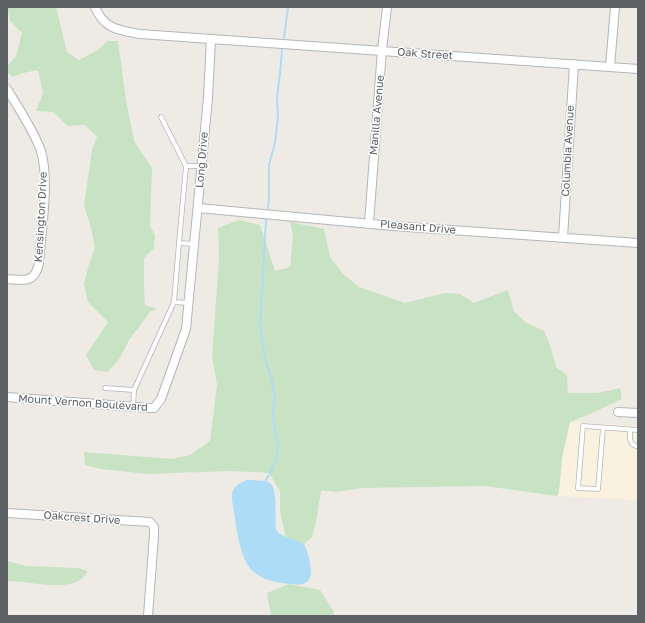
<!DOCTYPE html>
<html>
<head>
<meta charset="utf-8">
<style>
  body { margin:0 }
  #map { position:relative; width:645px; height:623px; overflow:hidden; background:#eeebe5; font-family:"Golos Text",sans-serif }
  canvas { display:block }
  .frame { position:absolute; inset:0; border:8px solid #5d6164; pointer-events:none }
</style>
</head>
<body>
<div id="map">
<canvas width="645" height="623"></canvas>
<div class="frame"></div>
</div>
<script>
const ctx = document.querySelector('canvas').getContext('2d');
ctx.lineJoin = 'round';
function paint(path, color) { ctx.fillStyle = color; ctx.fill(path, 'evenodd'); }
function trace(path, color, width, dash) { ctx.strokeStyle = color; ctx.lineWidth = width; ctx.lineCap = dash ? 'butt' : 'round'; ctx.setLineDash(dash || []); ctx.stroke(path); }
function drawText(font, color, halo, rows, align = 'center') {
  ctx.font = font + ' "Golos Text",sans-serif'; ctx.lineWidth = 3; ctx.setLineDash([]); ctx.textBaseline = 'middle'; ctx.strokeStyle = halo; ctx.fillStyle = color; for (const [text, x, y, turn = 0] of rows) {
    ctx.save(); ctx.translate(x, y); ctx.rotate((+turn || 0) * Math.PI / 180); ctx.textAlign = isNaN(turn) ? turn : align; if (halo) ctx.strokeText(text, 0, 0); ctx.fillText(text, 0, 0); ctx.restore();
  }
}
const commercial = new Path2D(`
  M 570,422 L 638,426 L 638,500 L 557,496 L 559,492 L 562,458 Z`);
const green = new Path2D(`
  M 7,7 L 56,7 L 67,52 L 79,60 L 98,50 L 107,41 L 118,41 L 126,100 L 134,141 L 152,168 L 150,226 L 155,235 L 154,248 L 144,258 L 144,287 L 145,305 L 157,309 L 150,312 L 129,340 L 120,358 L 108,372 L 94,370 L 86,355 L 108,322 L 88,302 L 84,284 L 89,264 L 95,247 L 91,228 L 84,205 L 92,150 L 97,137 L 85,125 L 67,126 L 54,112 L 36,111 L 43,93 L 38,70 L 23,73 L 13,77 L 7,72 L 7,66 L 16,56 L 22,33 L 10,21 Z
  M 239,220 L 260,225 L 275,271 L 290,267 L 293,236 L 290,222 L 324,229 L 330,257 L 343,274 L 359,287 L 405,303 L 445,293 L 460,294 L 474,303 L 508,290 L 514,311 L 525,322 L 544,331 L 550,345 L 556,367 L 567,375 L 568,393 L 597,393 L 620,388 L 622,399 L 592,413 L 570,422 L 562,458 L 559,492 L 557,496 L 485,486 L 363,488 L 336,492 L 321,490 L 317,517 L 312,537 L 304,544 L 286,538 L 280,511 L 280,491 L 269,473 L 230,471 L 147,474 L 101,469 L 85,465 L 84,452 L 172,459 L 190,455 L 210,441 L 217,385 L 212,356 L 219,259 L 218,228 Z
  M 7,561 L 26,566 L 79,568 L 87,571 C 79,596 26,580 7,581 Z
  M 289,584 L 320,590 L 334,612 L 333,616 L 271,616 L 267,593 Z`);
const water = new Path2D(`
  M 247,480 C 254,480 264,480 270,483 C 278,489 275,520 276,530 C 283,538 294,539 304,544 C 308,551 315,575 308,581 C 303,586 296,584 290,584 C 273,582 255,579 246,562 C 239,548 236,526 234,511 C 231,494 229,487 247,480 Z`);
const stream = new Path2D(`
  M 284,38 L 288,7
  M 268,208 L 269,198 L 269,165 L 275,143 L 278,116 L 277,98 L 280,73 L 282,50
  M 265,482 L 277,460 L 278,445 L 273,416 L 275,395 L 271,378 L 265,359 L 260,325 L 266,220`);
const lane = new Path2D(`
  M 161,117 L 186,166
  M 179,243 L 174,302 L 188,303
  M 194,244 L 179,243 L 186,166 L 201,166
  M 105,388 L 134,390
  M 133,407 L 134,390 L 174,302
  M 603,428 L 598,489 L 578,488 L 583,426 L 638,430
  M 630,430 L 630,439 L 632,444 L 638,447`);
const street = new Path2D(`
  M 95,7 C 104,29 118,30 140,34 L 638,69
  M 610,67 L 615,7
  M 7,89 C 19,109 33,129 41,151 C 50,181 41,231 39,263 C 35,284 23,280 7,279
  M 198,208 L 393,226 L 638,243
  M 369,223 L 382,50 L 387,7
  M 563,237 L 574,64
  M 7,397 L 149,408 L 154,408 L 161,399 L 186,329 L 208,98 L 211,39
  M 618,412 L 638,413
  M 7,513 L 150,522 L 154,527 L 154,535 L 148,616`);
const streetNames = [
  ["Oak Street",425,54,4],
  ["Manilla Avenue",377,115,-85],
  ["Columbia Avenue",568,151,-87],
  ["Long Drive",202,160,-85],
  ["Kensington Drive",41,217,-87],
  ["Pleasant Drive",418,227,5],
  ["Mount Vernon Boulevard",83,403,4],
  ["Oakcrest Drive",82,518,4]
];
paint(commercial, '#faf2de');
paint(green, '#c7e3c4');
paint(water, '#addcf6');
trace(stream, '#addcf6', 2);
trace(lane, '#b3b6b9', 5.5);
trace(street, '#b3b6b9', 10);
trace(lane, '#fff', 4);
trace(street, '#fff', 8);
drawText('11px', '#5d6164', '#fff', streetNames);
</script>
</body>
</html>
